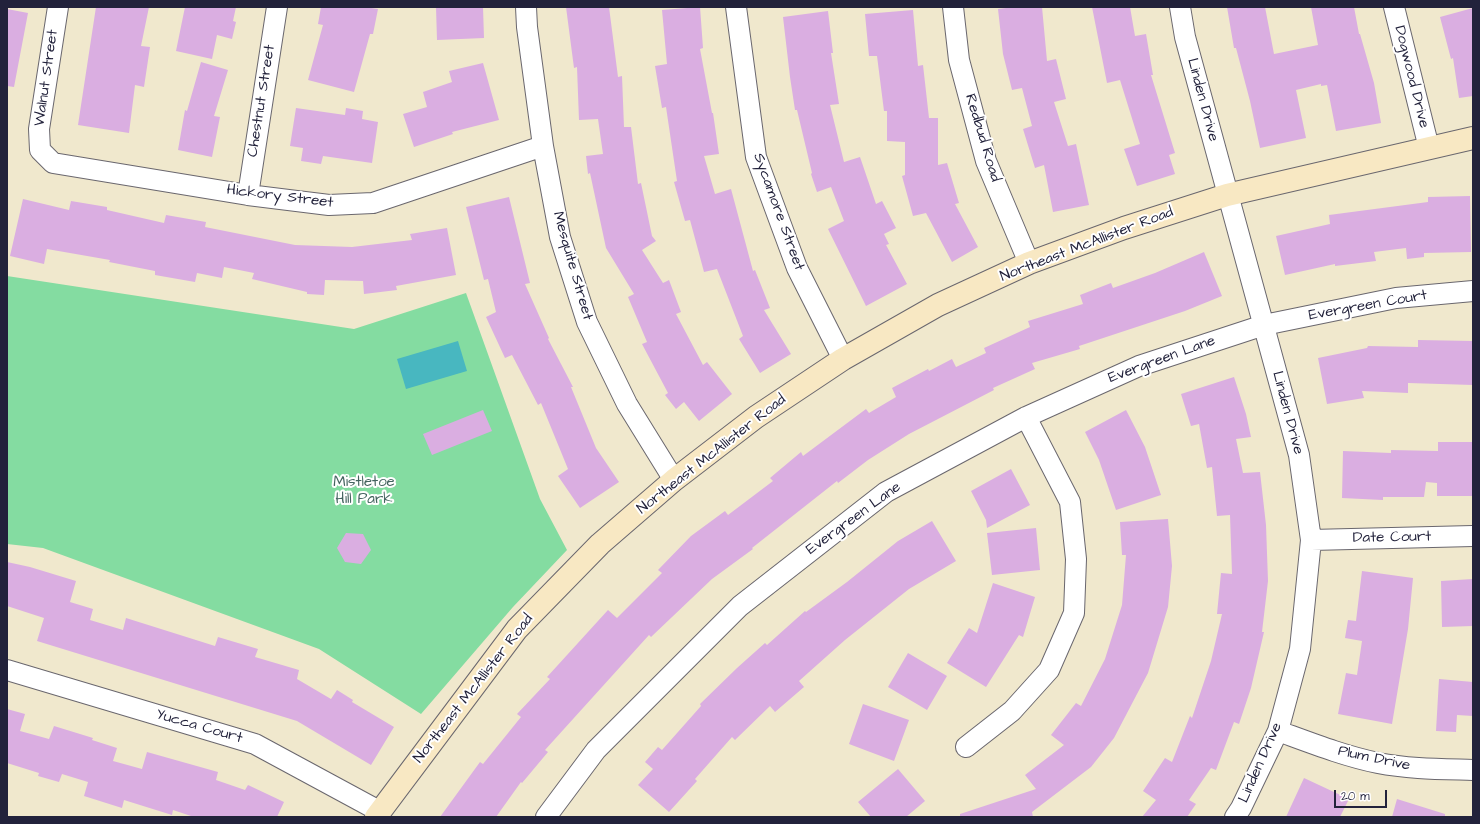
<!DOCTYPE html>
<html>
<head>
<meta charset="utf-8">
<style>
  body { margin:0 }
  #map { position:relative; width:1480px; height:824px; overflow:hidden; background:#f0e8cd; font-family:"Architects Daughter",sans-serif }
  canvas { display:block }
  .frame { position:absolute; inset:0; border:8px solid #22223b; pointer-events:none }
  .scale { position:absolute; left:1334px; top:790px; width:53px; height:18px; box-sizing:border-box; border:2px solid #22223b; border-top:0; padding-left:5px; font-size:12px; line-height:14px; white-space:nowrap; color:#22223b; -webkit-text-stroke:3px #fff; paint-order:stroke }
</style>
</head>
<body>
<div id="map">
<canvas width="1480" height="824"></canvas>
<div class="frame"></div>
<div class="scale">20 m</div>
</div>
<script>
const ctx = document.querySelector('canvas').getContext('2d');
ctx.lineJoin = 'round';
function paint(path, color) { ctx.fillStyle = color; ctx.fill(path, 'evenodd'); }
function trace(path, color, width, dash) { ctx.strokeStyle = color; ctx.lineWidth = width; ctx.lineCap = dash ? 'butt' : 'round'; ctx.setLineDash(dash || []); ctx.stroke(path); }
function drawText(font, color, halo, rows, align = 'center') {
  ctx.font = font + ' "Architects Daughter",sans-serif'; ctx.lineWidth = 4; ctx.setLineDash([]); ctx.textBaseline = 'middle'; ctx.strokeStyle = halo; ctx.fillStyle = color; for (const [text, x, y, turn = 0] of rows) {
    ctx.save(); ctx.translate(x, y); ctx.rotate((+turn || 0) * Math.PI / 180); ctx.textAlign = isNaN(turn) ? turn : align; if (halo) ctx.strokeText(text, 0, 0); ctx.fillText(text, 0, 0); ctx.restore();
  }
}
const green = new Path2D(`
  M 7,276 L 354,329 L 466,293 L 540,499 L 567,550 L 513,607 L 421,714 L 319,649 L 43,548 L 7,544 Z`);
const water = new Path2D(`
  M 458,341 L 467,371 L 406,389 L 397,359 Z`);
const building = new Path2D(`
  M 96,7 L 149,7 L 141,46 L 150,47 L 144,87 L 135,85 L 129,133 L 78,125 Z
  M 185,7 L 236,7 L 233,21 L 236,22 L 232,39 L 217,35 L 212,59 L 176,51 Z
  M 321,7 L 365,7 L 378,9 L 373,34 L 370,34 L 354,92 L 308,80 L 323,25 L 318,24 Z
  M 436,7 L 483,7 L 484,38 L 437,40 Z
  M 566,7 L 609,7 L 618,77 L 622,76 L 624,127 L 631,127 L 638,184 L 641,183 L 652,236 L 656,241 L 642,250 L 663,283 L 669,280 L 681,312 L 676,314 L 703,365 L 707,362 L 732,394 L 699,421 L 684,402 L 676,409 L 665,395 L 668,393 L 642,344 L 647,342 L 628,297 L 634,294 L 606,248 L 590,173 L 588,174 L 586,156 L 603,154 L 598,119 L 579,120 L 577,67 L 574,68 Z
  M 700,7 L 703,48 L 700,49 L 712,113 L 713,113 L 719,154 L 704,156 L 715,194 L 731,189 L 753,271 L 755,270 L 770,308 L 764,310 L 791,354 L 760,373 L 739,339 L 743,336 L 717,269 L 704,272 L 690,220 L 685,221 L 674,182 L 677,181 L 666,107 L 662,108 L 655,66 L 667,64 L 662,10 Z
  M 1014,7 L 1042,7 L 1047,61 L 1056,59 L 1066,99 L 1054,102 L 1068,146 L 1076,144 L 1089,205 L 1053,212 L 1044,165 L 1035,168 L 1023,129 L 1032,126 L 1022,88 L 1012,90 L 1003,54 L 998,9 Z
  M 1092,7 L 1130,7 L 1135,36 L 1146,34 L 1153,75 L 1151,75 L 1175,153 L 1169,155 L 1175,174 L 1137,186 L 1124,149 L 1140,144 L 1120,80 L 1107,83 Z
  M 1227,7 L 1265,7 L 1274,54 L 1318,45 L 1311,7 L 1354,7 L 1359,34 L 1360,34 L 1374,83 L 1381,123 L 1336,131 L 1327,85 L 1321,86 L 1321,84 L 1296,90 L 1306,138 L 1260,148 L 1250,101 L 1236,48 L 1234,48 Z
  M 1473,8 L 1473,96 L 1459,98 L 1453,58 L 1451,59 L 1440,17 Z
  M 7,9 L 28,13 L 14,87 L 7,86 Z
  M 913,10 L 918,66 L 923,65 L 929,118 L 938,118 L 938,165 L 947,163 L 959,203 L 955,204 L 978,247 L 952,262 L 926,213 L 913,216 L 902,176 L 905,175 L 905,142 L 887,141 L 887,111 L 884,111 L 877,56 L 869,56 L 865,14 Z
  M 828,11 L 833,53 L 831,53 L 839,104 L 830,105 L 844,162 L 860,157 L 876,204 L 882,201 L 896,228 L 884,234 L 889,244 L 886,245 L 907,284 L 866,306 L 828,229 L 844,221 L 831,187 L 817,192 L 811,174 L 812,173 L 797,110 L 795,110 L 790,77 L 783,17 Z
  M 201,62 L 228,70 L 214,116 L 220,117 L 212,157 L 178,150 L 185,110 L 187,111 Z
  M 483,63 L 499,120 L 452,132 L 453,134 L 414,147 L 403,114 L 427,107 L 423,92 L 452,82 L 449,71 Z
  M 296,108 L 345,115 L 346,108 L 363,111 L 362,119 L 378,122 L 372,163 L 323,156 L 321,164 L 301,161 L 303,148 L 290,146 Z
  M 1470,196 L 1471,252 L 1424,253 L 1424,257 L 1407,259 L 1406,248 L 1374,252 L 1376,261 L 1335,266 L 1335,264 L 1285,275 L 1276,236 L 1330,224 L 1329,215 L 1428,202 L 1428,197 Z
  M 509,197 L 530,283 L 525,284 L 549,338 L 548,339 L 573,387 L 571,387 L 596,448 L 619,482 L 580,508 L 558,476 L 568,469 L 541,403 L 538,405 L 512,355 L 505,358 L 486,317 L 496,312 L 488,279 L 484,280 L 466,207 Z
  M 23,199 L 69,210 L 71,201 L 107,207 L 107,210 L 164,223 L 166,215 L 206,222 L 205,227 L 295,245 L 352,247 L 412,240 L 410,234 L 447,228 L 456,275 L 396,286 L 397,290 L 364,294 L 363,281 L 325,280 L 324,295 L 307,294 L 307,292 L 252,279 L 254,273 L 224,267 L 222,278 L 197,273 L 195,282 L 155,275 L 155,271 L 109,262 L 110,260 L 47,249 L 44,264 L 10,256 Z
  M 1204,252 L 1222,296 L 1185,311 L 1079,346 L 1080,349 L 1032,363 L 1035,369 L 993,388 L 994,390 L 909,434 L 868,460 L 838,483 L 837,481 L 752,548 L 753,549 L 712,579 L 651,637 L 649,635 L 545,750 L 548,752 L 522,783 L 521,782 L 496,817 L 440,817 L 480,762 L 483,764 L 521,717 L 517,714 L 550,679 L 547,677 L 608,610 L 617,618 L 662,573 L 658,570 L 691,536 L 725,511 L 728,515 L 773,481 L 770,478 L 801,452 L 803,456 L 866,409 L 869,413 L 896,397 L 892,388 L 928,369 L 929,371 L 952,359 L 956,367 L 986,353 L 984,348 L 1030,327 L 1028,321 L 1083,304 L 1080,295 L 1111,283 L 1113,288 L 1155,273 Z
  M 1418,340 L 1473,341 L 1473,385 L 1408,383 L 1408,393 L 1362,391 L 1364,398 L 1327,404 L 1318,358 L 1367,348 L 1368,346 L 1418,347 Z
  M 1234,377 L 1246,414 L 1251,437 L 1236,439 L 1243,473 L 1260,472 L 1266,525 L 1268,581 L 1262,632 L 1264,632 L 1251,688 L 1239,724 L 1234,722 L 1216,770 L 1211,768 L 1189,800 L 1196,804 L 1187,817 L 1142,817 L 1156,800 L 1143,791 L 1165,758 L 1172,762 L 1190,716 L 1192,718 L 1211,661 L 1222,614 L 1217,614 L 1221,573 L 1232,574 L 1230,515 L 1217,516 L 1212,467 L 1207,468 L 1199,424 L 1191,426 L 1181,394 Z
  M 483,410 L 492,431 L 432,455 L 423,434 Z
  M 1126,410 L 1145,447 L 1161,495 L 1116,510 L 1099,460 L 1085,432 Z
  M 1438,442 L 1473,442 L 1473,496 L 1437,496 L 1437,483 L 1426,482 L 1424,497 L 1383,497 L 1383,500 L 1342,498 L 1343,451 L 1391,453 L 1391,450 L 1438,451 Z
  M 1011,469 L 1030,505 L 987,528 L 986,520 L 971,491 Z
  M 1168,519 L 1172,566 L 1168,607 L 1148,673 L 1114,738 L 1091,767 L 1032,812 L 1033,817 L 960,817 L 960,814 L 1036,789 L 1025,775 L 1064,745 L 1051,735 L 1076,703 L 1081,706 L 1105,659 L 1122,605 L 1126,555 L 1122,555 L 1120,522 Z
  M 932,521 L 956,561 L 909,589 L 845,640 L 799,681 L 804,687 L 775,712 L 770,706 L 735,740 L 732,737 L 695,779 L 697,781 L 669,812 L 638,785 L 653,769 L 645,762 L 658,747 L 662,750 L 701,706 L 700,704 L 737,668 L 765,643 L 767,645 L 805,611 L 806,612 L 847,582 L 898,541 Z
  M 1036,528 L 1040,570 L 992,575 L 987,533 Z
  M 346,533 L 363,534 L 371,550 L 361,564 L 345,562 L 337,548 Z
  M 7,562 L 30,567 L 76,581 L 70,602 L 93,609 L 90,620 L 123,630 L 126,618 L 215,646 L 218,637 L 258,649 L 255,657 L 299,670 L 297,679 L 331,699 L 337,690 L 353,700 L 352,702 L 394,727 L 371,765 L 297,721 L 37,641 L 44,618 L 7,606 Z
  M 1362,571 L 1413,578 L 1408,629 L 1392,724 L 1338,714 L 1346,673 L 1357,675 L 1362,641 L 1345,638 L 1348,620 L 1356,621 Z
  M 1473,579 L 1473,626 L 1442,627 L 1441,581 Z
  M 993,583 L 1035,597 L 1023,637 L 1019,635 L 986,687 L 947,663 L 969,628 L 977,633 Z
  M 908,653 L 947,676 L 927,710 L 888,687 Z
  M 1439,679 L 1473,682 L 1473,716 L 1457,715 L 1456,732 L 1436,731 Z
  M 863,704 L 909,720 L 894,761 L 849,744 Z
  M 7,709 L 25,714 L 20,731 L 49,739 L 54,726 L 93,738 L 92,740 L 117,748 L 113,761 L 142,769 L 147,752 L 218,772 L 216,780 L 245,790 L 248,785 L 284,802 L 277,817 L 194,817 L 173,810 L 172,815 L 124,800 L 122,808 L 84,796 L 88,782 L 62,774 L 59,782 L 38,776 L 39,773 L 7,763 Z
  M 898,769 L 925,801 L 906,817 L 871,817 L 858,802 Z
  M 1304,778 L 1349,799 L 1340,817 L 1286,817 Z
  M 1397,799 L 1445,814 L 1445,817 L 1392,817 Z`);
const street = new Path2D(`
  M 58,7 L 39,129 L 40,150 L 53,163 L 248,195 L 329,205 L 373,203 L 543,146
  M 526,7 L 527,27 L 543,146 L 560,237 L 587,322 L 627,404 L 674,480
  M 736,7 L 756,157 L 797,268 L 843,359
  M 953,7 L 959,60 L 986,161 L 1029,263
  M 1180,7 L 1185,37 L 1299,455 L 1311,540 L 1300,649 L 1278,731 L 1241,808 L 1235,817
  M 1394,7 L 1429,148
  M 248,195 L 277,7
  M 1311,540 L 1473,536
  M 7,670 L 255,744 L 379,811
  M 1278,731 C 1311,743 1344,756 1378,763 C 1409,769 1441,769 1473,770
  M 966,747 L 1012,711 L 1049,670 L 1074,613 L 1076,559 L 1070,502 L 1026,417
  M 546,817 L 596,750 L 740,606 L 886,492 L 1026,417 L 1139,366 L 1264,325 L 1396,298 L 1473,291`);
const secondary = new Path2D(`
  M 376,817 L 517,629 L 600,544 L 674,480 L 756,417 L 843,359 L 938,305 L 1029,263 L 1124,228 L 1227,195 L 1473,138`);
const streetNames = [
  ["Dogwood Drive",1411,77,76],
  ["Walnut Street",47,78,-82],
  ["Linden Drive",1202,100,75],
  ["Chestnut Street",262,101,-81],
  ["Redbud Road",982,138,73],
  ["Hickory Street",280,197,7],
  ["Sycamore Street",778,212,70],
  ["Northeast McAllister Road",1087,245,-21],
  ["Mesquite Street",572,266,74],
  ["Evergreen Court",1368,306,-10],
  ["Evergreen Lane",1162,360,-20],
  ["Linden Drive",1287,413,75],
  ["Northeast McAllister Road",712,455,-38],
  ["Evergreen Lane",854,519,-36],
  ["Date Court",1392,538,-1],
  ["Northeast McAllister Road",474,689,-52],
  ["Yucca Court",199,727,16],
  ["Plum Drive",1374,759,12],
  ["Linden Drive",1261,763,-66]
];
const parkNames = [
  ["Mistletoe",364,483],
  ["Hill Park",364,500]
];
paint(green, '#84dca1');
paint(water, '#48b7c0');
paint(building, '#daaee1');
trace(street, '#6a676e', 22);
trace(secondary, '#6a676e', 24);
trace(street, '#fff', 20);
trace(secondary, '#f8e8c3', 22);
drawText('15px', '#22223b', '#fff', streetNames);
drawText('15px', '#44635f', '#fff', parkNames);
</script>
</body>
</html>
